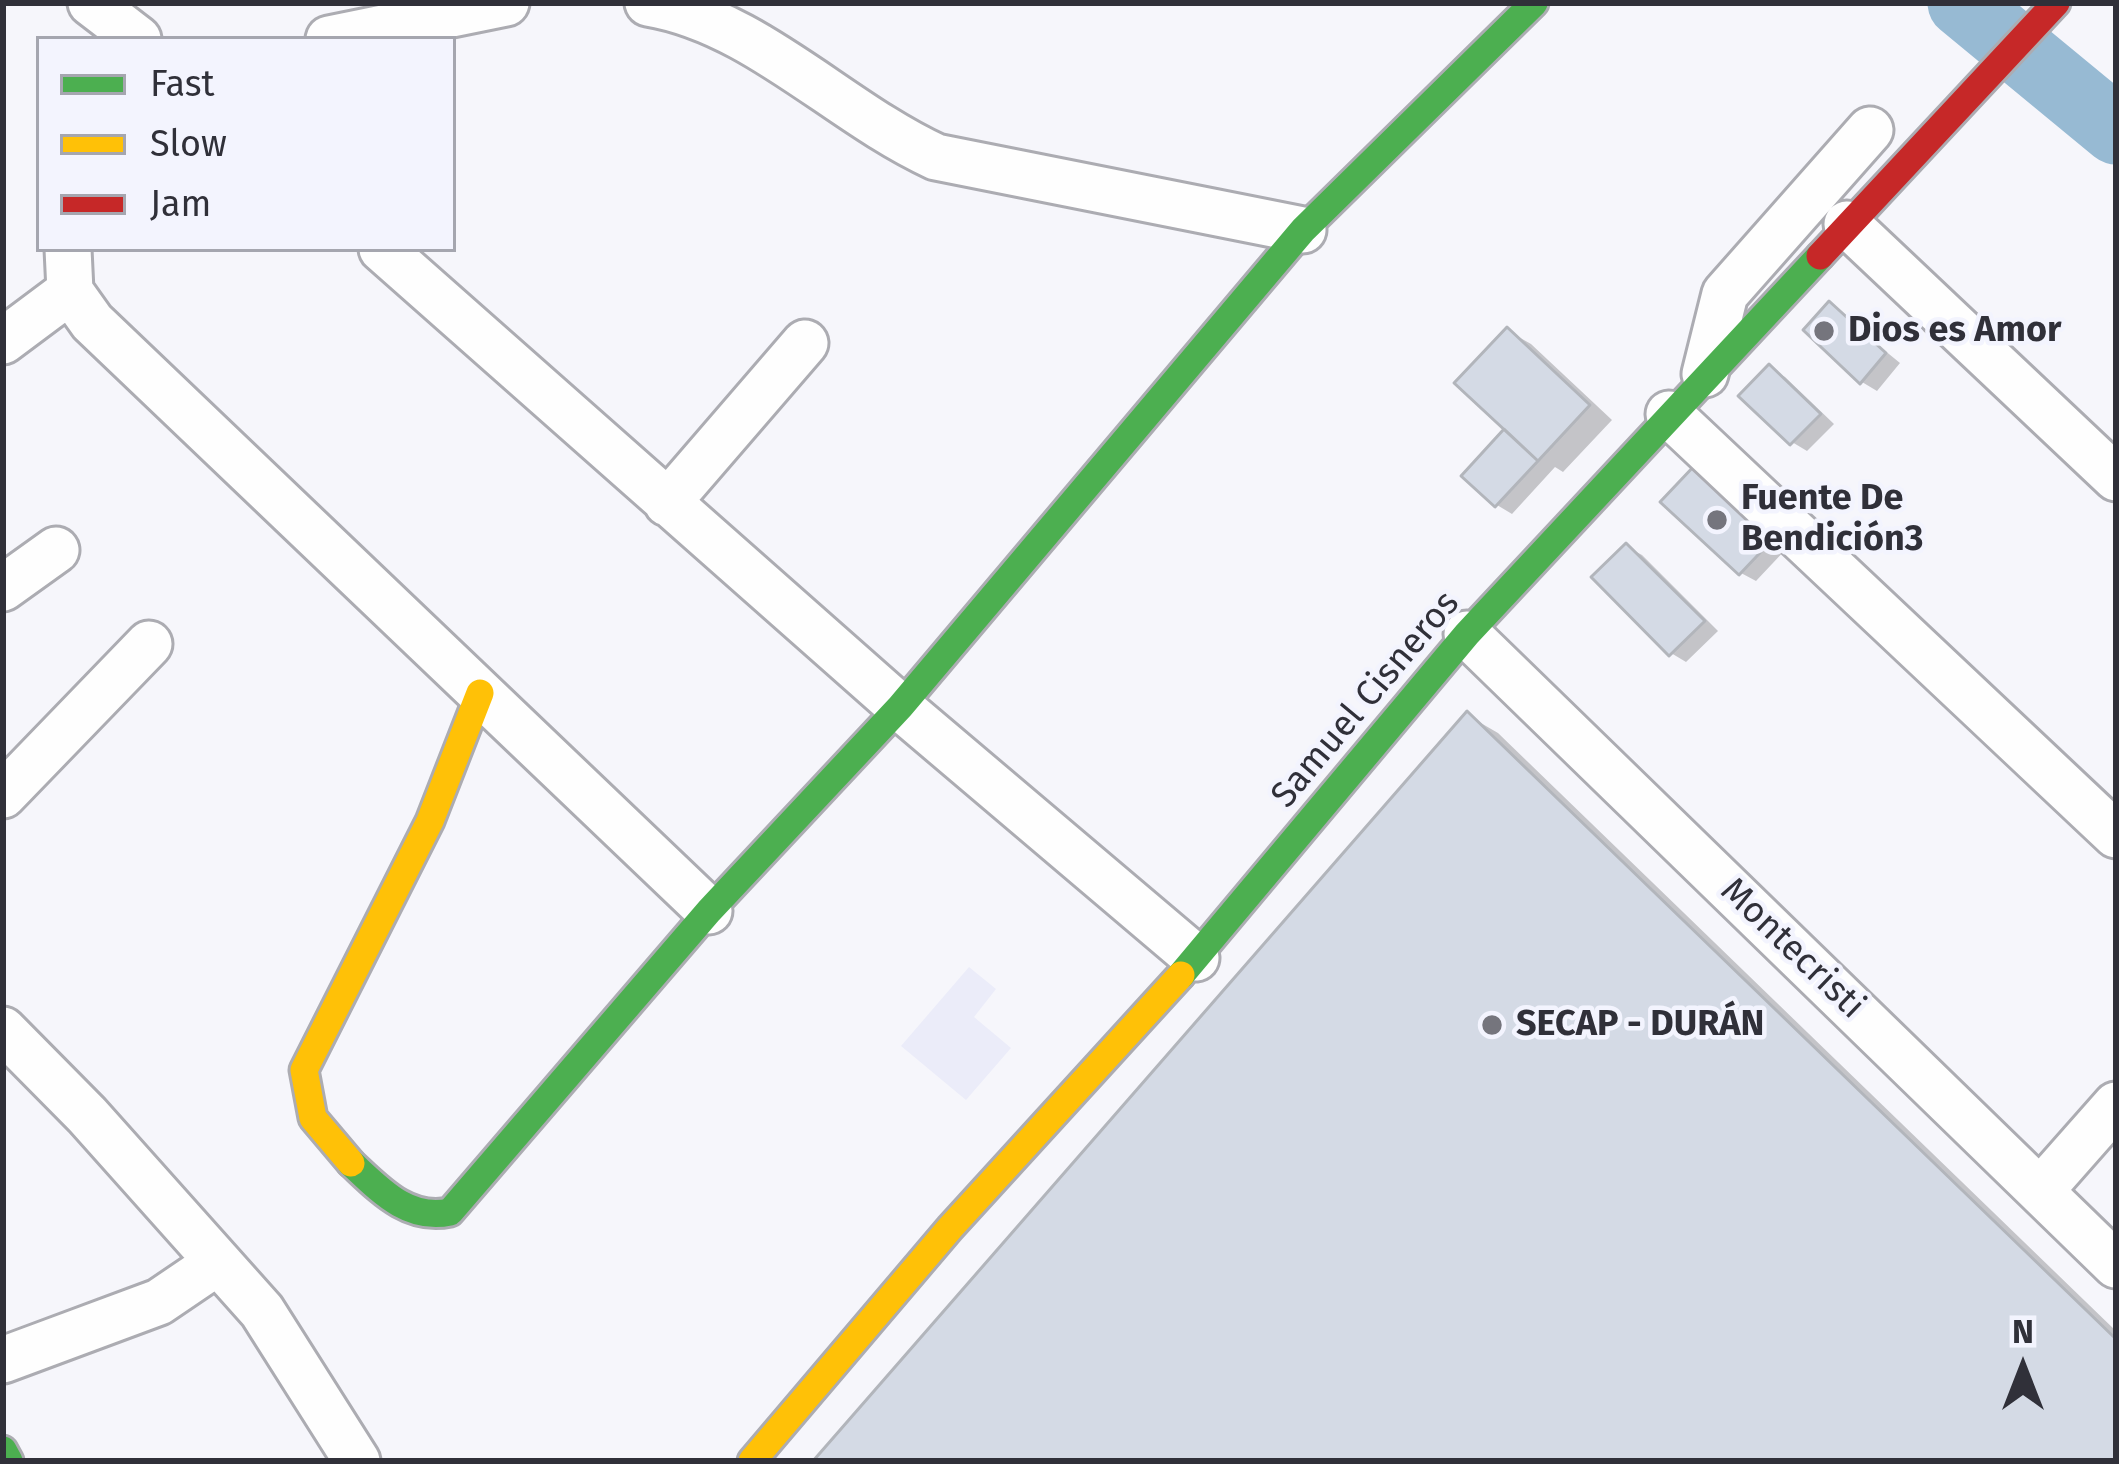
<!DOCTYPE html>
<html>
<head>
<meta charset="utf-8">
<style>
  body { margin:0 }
  #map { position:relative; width:2119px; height:1464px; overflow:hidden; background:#f6f6fb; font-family:"Fira Sans",sans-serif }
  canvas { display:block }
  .frame { position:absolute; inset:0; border:6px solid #303039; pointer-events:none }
  .legend { position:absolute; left:36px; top:36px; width:420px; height:216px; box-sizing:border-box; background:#f3f4fe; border:3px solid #a5a6af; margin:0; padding:15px 21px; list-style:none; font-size:36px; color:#303039 }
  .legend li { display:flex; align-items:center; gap:24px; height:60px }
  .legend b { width:60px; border:3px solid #a5a6af }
  .north { position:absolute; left:1963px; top:1308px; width:120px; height:120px; -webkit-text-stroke:9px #f3f4fe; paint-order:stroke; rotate:0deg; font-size:33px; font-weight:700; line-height:48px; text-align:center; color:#303039 }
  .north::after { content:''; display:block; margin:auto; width:42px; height:54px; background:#303039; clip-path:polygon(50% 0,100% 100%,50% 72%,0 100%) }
</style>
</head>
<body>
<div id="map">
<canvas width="2119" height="1464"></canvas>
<div class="frame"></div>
<ul class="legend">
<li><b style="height:15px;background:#4caf50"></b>Fast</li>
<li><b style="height:15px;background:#ffc107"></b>Slow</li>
<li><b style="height:15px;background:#c62828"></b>Jam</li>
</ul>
<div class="north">N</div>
</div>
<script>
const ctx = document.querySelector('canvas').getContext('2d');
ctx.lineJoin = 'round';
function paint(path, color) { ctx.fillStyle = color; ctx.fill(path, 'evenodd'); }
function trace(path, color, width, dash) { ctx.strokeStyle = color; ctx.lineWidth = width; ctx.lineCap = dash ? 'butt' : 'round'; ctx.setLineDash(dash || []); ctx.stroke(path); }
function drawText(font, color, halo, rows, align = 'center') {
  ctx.font = font + ' "Fira Sans",sans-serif'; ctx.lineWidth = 9; ctx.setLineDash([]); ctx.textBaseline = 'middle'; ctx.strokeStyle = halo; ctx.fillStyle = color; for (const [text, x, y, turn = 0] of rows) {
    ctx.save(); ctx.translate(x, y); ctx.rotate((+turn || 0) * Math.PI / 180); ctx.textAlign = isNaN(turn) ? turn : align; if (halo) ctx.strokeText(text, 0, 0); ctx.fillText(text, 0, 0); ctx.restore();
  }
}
const built = new Path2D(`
  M 969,967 L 996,989 L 974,1017 L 1011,1048 L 966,1100 L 901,1046 Z`);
const shadow = new Path2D(`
  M 1829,305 L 1900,363 L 1877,391 L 1862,382 L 1807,330 Z
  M 1508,331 L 1531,344 L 1612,420 L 1563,472 L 1555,467 L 1512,514 L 1497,505 L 1508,429 Z
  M 1769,368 L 1785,377 L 1834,424 L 1807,451 L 1792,442 Z
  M 1696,468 L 1788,547 L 1756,581 L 1741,573 Z
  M 1627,547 L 1642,555 L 1718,631 L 1686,662 L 1671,653 Z
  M 1467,715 L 1498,733 L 2116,1331 L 2116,1461 L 817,1461 Z`);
const river = new Path2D(`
  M 1962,3 L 2116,130`);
const building = new Path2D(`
  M 1829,301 L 1886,353 L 1860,384 L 1803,330 Z
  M 1507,327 L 1590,405 L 1538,461 L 1454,383 Z
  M 1769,364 L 1821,414 L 1790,445 L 1738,396 Z
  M 1504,429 L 1538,461 L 1495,507 L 1461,476 Z
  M 1696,464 L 1775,537 L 1739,575 L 1660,502 Z
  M 1626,543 L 1705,621 L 1669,656 L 1591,577 Z
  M 1467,711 L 2116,1339 L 2116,1461 L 813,1461 Z`);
const street = new Path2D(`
  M 91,3 L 138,39
  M 648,3 C 756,21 838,112 936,157 L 1303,230
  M 329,39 L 506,3
  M 1847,224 L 2116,478
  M 68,249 L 70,291 L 92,322 L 709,911
  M 382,249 L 900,707 L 1196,958
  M 3,341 L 70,291
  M 1705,374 L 1725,294 L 1870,130
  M 1669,414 L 2116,835
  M 667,503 L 805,343
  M 3,588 L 56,550
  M 1467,634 L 2116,1265
  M 3,795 L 149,644
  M 3,1030 L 87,1115 L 262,1311 L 357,1461
  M 2040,1191 L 2116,1105
  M 3,1360 L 159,1302 L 218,1262`);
const fast = new Path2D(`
  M 1181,975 L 1467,634 L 1820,256
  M 351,1163 C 380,1190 408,1221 450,1212 L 709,911 L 900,707 L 1303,230 L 1534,3
  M 3,1450 L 9,1461`);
const slow = new Path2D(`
  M 351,1163 L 313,1118 L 304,1070 L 430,821 L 480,693
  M 752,1461 L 950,1228 L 1181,975`);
const jam = new Path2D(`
  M 1820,256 L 2056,3`);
const markers = [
  [1824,331,12,"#75757d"],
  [1717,520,12,"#75757d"],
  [1492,1025,12,"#75757d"]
];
const poiNames = [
  ["Dios es Amor",1848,331],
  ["Fuente De",1741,499],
  ["Bendición3",1741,540],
  ["SECAP - DURÁN",1516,1025]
];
const streetNames = [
  ["Samuel Cisneros",1366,700,-50],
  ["Montecristi",1792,949,44]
];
paint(built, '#ebecf9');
paint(shadow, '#0003');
trace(river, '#97bad3', 69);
paint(building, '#d4dae5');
trace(building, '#b2b5bb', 3);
trace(street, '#acacb2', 51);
trace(fast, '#acacb2', 33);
trace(slow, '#acacb2', 33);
trace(jam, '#acacb2', 33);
trace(street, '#fefefe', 45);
trace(fast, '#4caf50', 27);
trace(slow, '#ffc107', 27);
trace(jam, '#c62828', 27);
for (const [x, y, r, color] of markers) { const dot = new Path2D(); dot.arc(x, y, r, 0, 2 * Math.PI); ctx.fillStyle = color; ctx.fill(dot); trace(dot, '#f3f4fe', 4.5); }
drawText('bold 36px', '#303039', '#f3f4fe', poiNames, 'left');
drawText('36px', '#303039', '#f3f4fe', streetNames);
</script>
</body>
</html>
